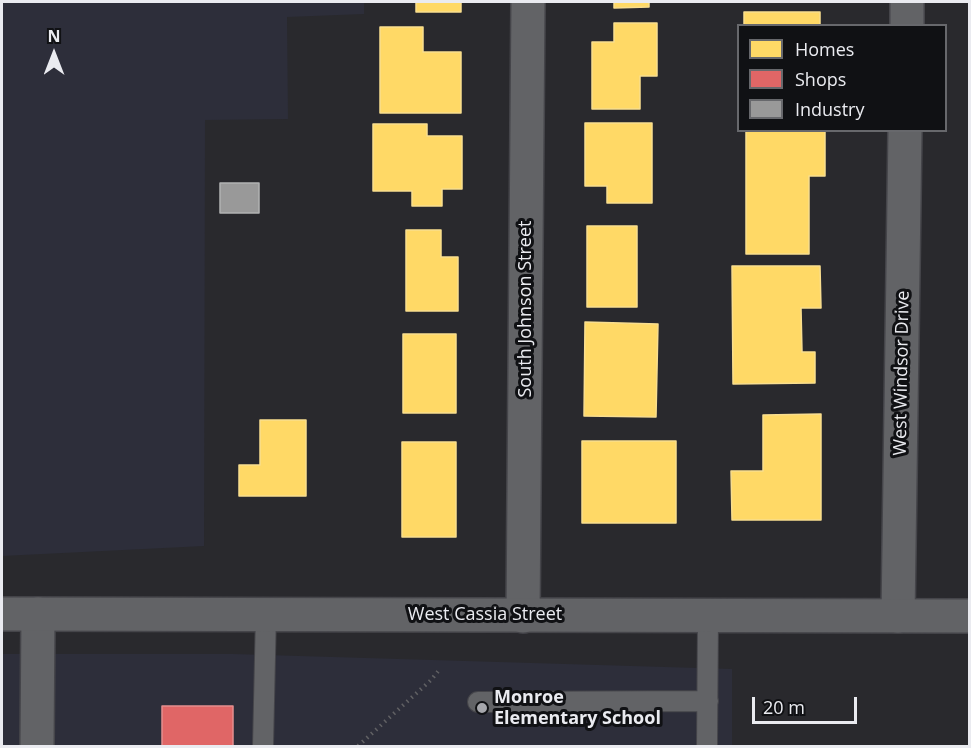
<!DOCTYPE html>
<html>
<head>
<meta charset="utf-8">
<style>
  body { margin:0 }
  #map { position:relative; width:971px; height:748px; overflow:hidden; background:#29292d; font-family:"Open Sans",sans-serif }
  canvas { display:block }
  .frame { position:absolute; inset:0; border:3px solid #eaebf0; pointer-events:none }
  .legend { position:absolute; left:737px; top:24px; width:210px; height:108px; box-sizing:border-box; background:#101114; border:2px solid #67686c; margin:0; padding:8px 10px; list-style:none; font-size:18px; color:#eaebf0 }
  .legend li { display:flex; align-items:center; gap:12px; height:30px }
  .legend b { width:30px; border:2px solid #67686c }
  .north { position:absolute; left:24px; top:24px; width:60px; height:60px; -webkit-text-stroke:4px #101114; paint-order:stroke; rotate:0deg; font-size:16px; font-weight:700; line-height:24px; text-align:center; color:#eaebf0 }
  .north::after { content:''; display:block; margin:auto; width:21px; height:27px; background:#eaebf0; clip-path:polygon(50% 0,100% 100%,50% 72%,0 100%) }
  .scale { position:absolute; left:752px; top:697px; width:105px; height:27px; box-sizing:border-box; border:3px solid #eaebf0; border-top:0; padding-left:8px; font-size:18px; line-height:21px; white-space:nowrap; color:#eaebf0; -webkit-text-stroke:4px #101114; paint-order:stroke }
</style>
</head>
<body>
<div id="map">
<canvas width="971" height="748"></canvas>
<div class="frame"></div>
<ul class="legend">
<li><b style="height:16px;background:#ffd966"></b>Homes</li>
<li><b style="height:16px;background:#e06666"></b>Shops</li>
<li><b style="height:16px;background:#999"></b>Industry</li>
</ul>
<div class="north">N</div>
<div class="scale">20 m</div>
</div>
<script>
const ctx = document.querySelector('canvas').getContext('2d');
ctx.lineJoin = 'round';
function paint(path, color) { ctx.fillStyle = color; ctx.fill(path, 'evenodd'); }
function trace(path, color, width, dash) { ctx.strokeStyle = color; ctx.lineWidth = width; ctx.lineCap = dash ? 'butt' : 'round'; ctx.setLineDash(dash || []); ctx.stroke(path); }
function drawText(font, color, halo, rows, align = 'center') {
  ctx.font = font + ' "Open Sans",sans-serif'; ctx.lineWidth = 6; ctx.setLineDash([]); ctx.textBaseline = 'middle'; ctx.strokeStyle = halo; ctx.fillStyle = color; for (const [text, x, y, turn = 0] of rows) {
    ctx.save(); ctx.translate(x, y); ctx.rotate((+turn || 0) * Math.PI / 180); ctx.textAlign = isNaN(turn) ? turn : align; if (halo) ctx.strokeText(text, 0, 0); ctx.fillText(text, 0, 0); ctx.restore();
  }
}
const built = new Path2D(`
  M 2,2 L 364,2 L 364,14 L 287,17 L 288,119 L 205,120 L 204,546 L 2,556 Z
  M 2,654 L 233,654 L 732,669 L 732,746 L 2,746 Z`);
const homes = new Path2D(`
  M 416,2 L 461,2 L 461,12 L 416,12 Z
  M 614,2 L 649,2 L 649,7 L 614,8 Z
  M 744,12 L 820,12 L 820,26 L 744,26 Z
  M 614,23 L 657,23 L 657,76 L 640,76 L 640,109 L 592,109 L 592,42 L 614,42 Z
  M 380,27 L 423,27 L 423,52 L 461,52 L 461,113 L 380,113 Z
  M 585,123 L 652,123 L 652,203 L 607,203 L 607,186 L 585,186 Z
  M 373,124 L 427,124 L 427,136 L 462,136 L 462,189 L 442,189 L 442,206 L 412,206 L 412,191 L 373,191 Z
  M 746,130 L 825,130 L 825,176 L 809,176 L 809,254 L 746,254 Z
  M 587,226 L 637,226 L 637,307 L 587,307 Z
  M 406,230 L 441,230 L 441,257 L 458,257 L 458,311 L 406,311 Z
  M 732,266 L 820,266 L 821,308 L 801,308 L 802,352 L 815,352 L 815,383 L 733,384 Z
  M 585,322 L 658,324 L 656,417 L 584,416 Z
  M 403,334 L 456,334 L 456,413 L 403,413 Z
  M 821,414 L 821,520 L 732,520 L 731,471 L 763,471 L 763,415 Z
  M 260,420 L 306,420 L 306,496 L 239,496 L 239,465 L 260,465 Z
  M 582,441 L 676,441 L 676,523 L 582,523 Z
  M 402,442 L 456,442 L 456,537 L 402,537 Z`);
const shops = new Path2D(`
  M 162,706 L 233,706 L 233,746 L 162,746 Z`);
const industry = new Path2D(`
  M 220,183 L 259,183 L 259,213 L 220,213 Z`);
const path = new Path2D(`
  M 358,746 L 431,680 L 440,669`);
const lane = new Path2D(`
  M 478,702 L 708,701
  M 263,746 L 266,613
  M 707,746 L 708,617`);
const street = new Path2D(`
  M 907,26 L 907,2
  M 523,616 L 528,2
  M 898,616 L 905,130
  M 37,746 L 38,614`);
const secondary = new Path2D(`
  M 2,614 C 324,612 647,618 970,616`);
const markers = [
  [482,708,6,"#a6a7ac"]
];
const streetNames = [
  ["South Johnson Street",526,309,-90],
  ["West Windsor Drive",902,373,-89],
  ["West Cassia Street",485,615]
];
const poiNames = [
  ["Monroe",494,698],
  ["Elementary School",494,719]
];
paint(built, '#2d2e3a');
paint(homes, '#ffd966');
trace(homes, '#f9de8f', 1.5);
paint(shops, '#e06666');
trace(shops, '#e38e8f', 1.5);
paint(industry, '#999');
trace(industry, '#b1b2b3', 1.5);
trace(lane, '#45454a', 22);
trace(street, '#45454a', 36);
trace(secondary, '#45454a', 36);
trace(path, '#616164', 4, [1.5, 4.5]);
trace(lane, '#626366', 20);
trace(street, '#626366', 33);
trace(secondary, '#626366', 33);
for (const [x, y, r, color] of markers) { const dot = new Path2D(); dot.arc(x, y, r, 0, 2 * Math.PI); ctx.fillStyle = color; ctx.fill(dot); trace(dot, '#101114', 2); }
drawText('18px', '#eaebf0', '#101114', streetNames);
drawText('bold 18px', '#eaebf0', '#101114', poiNames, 'left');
</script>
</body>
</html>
